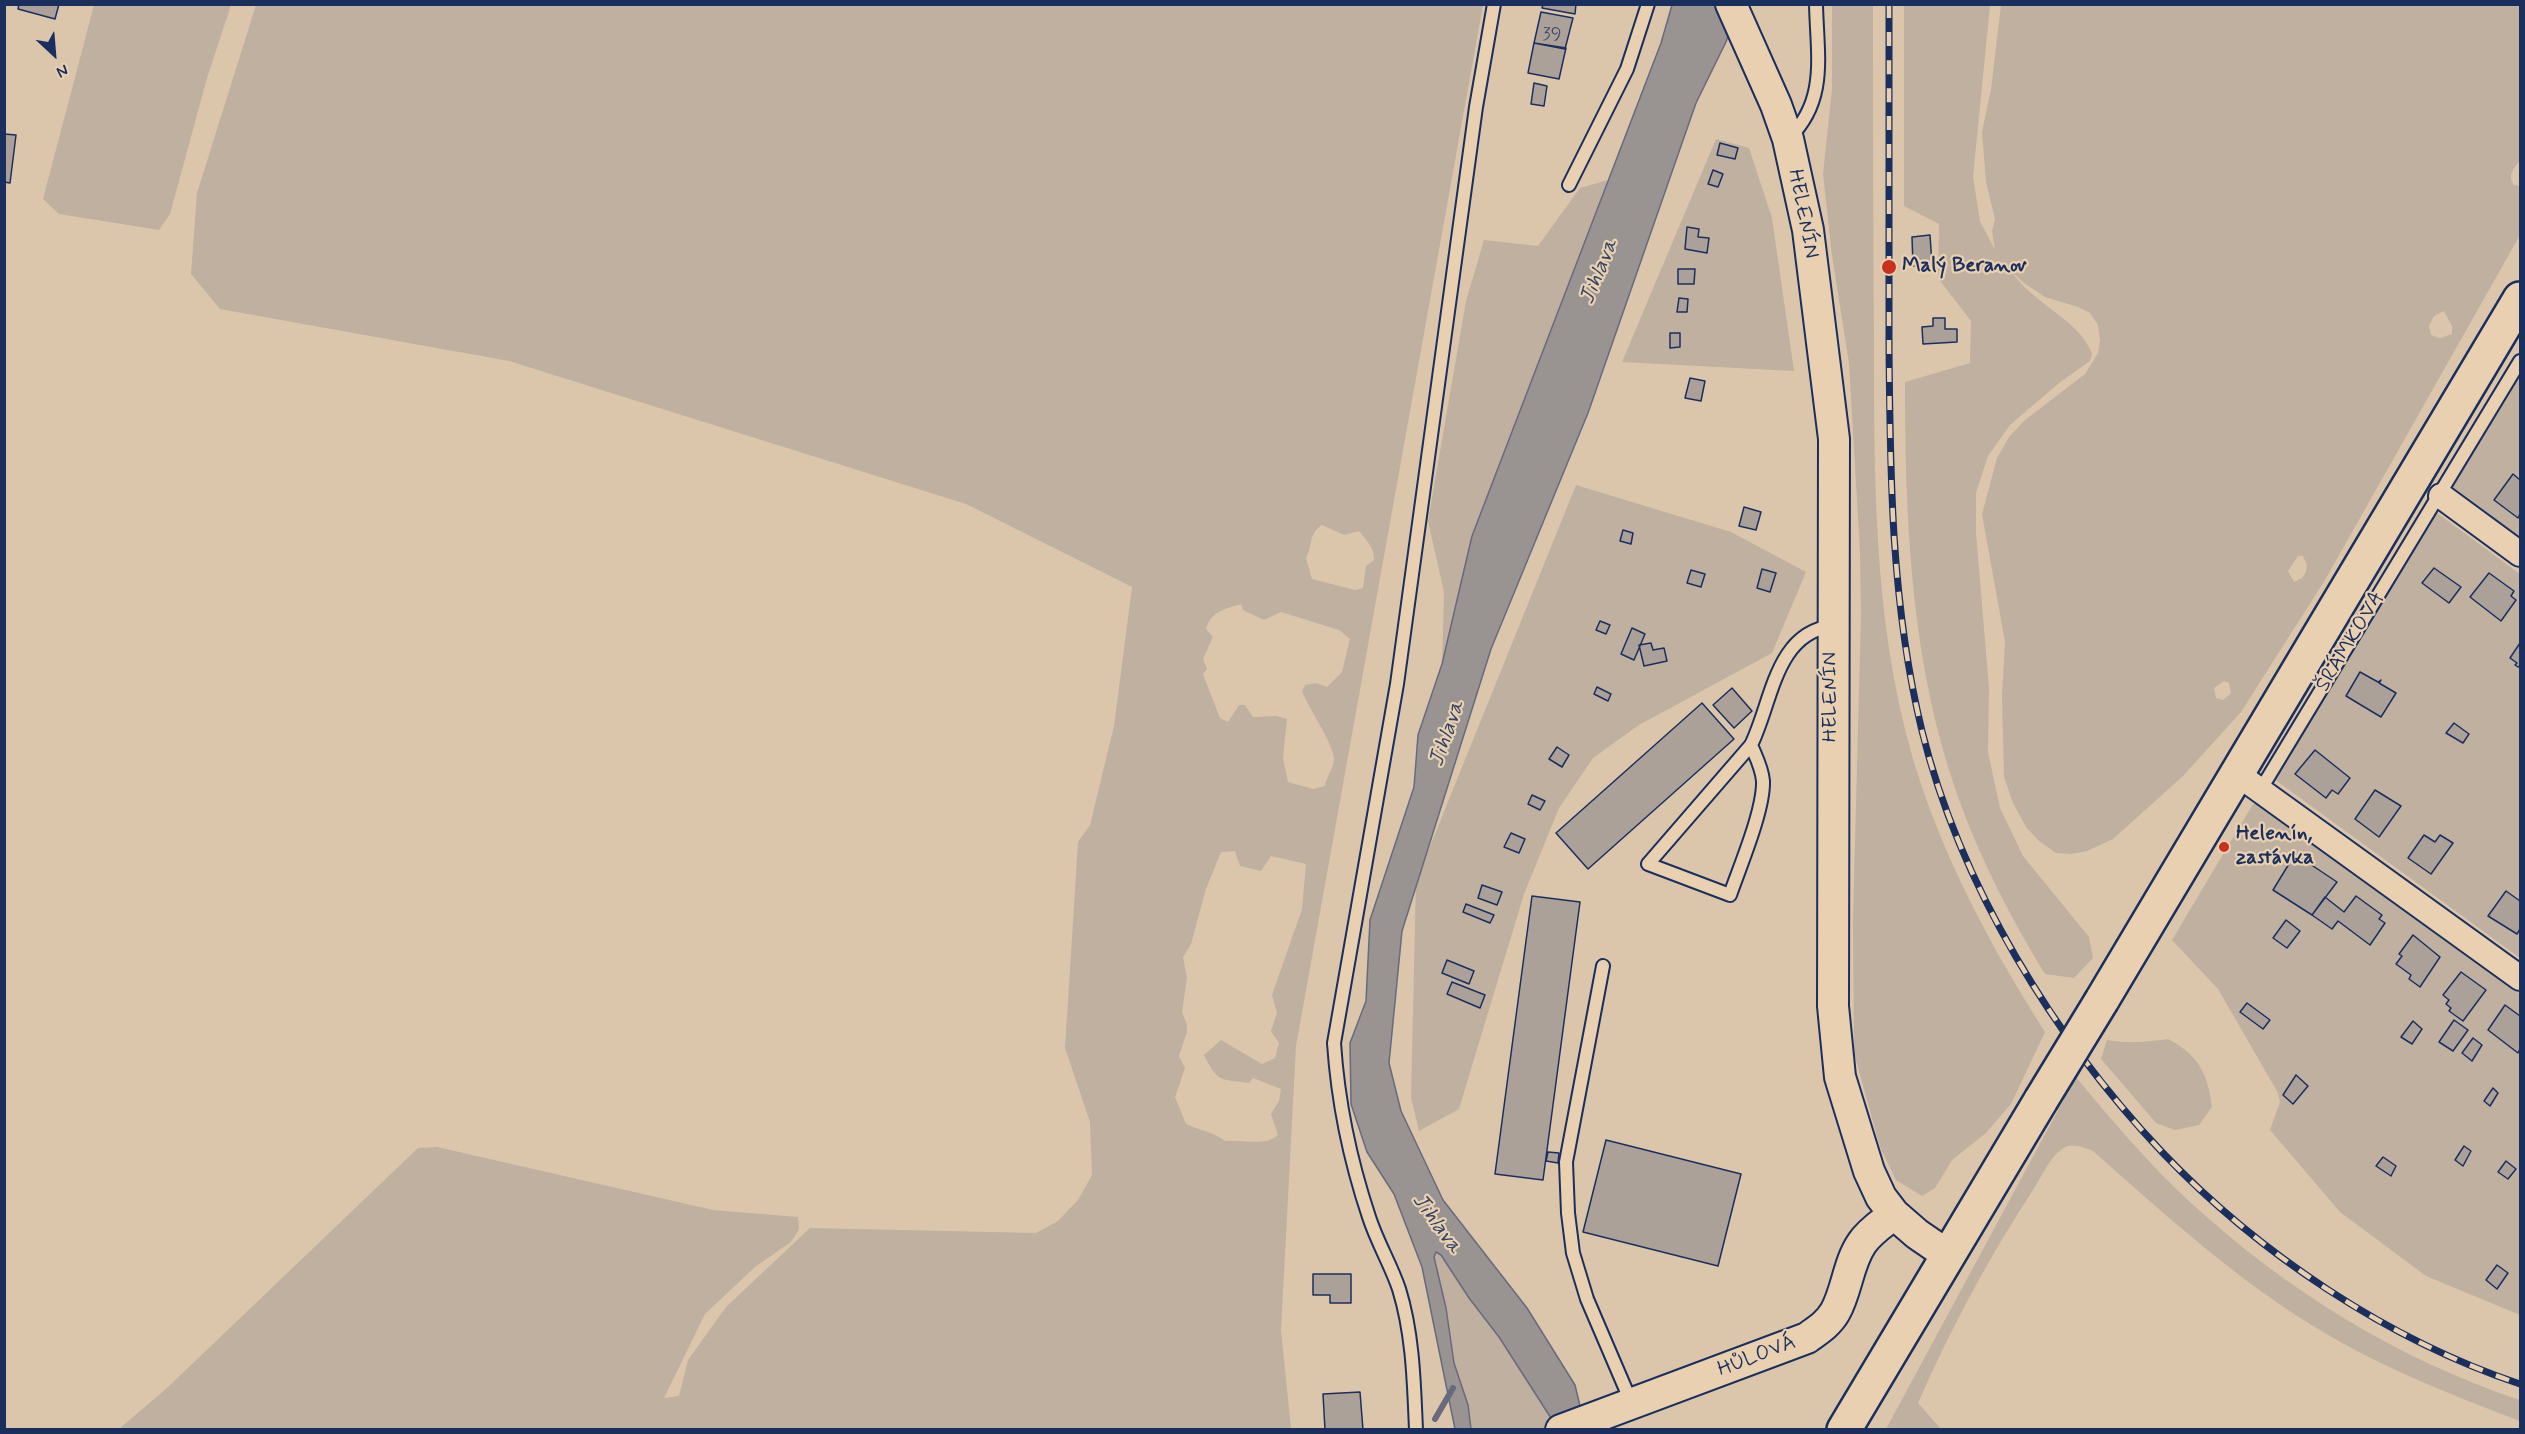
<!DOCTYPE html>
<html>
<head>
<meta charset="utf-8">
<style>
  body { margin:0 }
  #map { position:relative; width:2525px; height:1434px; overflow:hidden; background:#dcc6ab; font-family:Mynerve,sans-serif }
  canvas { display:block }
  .frame { position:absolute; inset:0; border:6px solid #1b2f5e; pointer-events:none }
  .north { position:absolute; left:24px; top:24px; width:60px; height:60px; -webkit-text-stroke:4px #e8d0b0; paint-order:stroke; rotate:154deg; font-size:16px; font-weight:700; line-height:24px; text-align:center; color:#1b2f5e }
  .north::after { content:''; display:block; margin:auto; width:21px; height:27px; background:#1b2f5e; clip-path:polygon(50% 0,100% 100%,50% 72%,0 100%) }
</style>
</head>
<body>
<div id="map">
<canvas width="2525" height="1434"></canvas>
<div class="frame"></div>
<div class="north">N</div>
</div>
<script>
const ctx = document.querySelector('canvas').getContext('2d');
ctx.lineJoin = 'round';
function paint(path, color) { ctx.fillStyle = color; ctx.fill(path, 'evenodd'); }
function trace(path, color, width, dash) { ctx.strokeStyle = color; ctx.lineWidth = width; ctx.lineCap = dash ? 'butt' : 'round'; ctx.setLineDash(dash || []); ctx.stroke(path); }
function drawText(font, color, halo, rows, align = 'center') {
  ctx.font = font + ' Mynerve,sans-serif'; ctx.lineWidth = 4.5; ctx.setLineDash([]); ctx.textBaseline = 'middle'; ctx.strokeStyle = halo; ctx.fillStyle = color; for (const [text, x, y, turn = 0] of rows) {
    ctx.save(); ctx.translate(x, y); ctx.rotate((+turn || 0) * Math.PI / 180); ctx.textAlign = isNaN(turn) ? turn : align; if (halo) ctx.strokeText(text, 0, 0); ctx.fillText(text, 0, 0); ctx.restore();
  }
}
const green = new Path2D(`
  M 94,5 L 231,5 L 207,78 L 170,214 L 159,230 L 59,214 L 43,199 Z
  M 256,5 L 1483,5 L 1296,1046 L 1281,1330 L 1291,1429 L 119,1429 L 167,1388 L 418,1148 L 437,1147 L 713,1210 L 798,1217 L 799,1229 L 791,1242 L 755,1267 L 705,1314 L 664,1398 L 679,1396 L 688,1360 L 726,1307 L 810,1228 L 1036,1233 L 1058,1221 L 1078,1200 L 1092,1175 L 1090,1122 L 1065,1048 L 1078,842 L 1090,825 L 1114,726 L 1132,587 L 966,504 L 509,361 L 220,309 L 191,274 L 197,193 ZM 1322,525 L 1344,535 L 1359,531 C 1366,540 1375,548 1374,560 L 1366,566 L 1363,588 L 1355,590 L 1312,579 L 1306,558 C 1313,546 1308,534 1322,525 ZM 1241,604 L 1243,610 L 1264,620 L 1281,612 L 1339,630 L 1350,639 L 1342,672 L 1327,687 L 1316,683 L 1305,685 L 1302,691 C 1308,707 1334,745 1334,759 C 1334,767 1326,778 1325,786 L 1313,789 L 1288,782 L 1283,758 L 1287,719 L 1276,716 L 1253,717 L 1245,705 L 1239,705 L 1228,722 L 1220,718 L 1203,674 L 1207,669 L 1203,659 L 1213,637 L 1206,629 C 1211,611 1225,609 1241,604 ZM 1235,851 L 1240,866 L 1261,871 L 1271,856 L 1306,864 L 1302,909 L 1272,995 L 1277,1013 L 1271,1031 L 1279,1043 L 1275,1058 L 1262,1064 L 1221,1040 L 1204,1055 C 1218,1083 1220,1079 1249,1083 L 1253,1078 L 1281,1089 L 1279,1101 L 1271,1114 L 1278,1135 C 1266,1147 1243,1139 1225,1141 C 1215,1132 1198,1130 1186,1124 L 1175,1097 L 1185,1068 L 1179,1056 L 1187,1032 L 1187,1025 L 1182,1012 L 1187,978 L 1183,957 L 1191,944 L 1206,889 L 1221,852 Z
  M 1832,5 L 1873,5 C 1873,118 1873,232 1874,346 C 1874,492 1874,644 1921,784 C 1951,873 1995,953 2045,1032 L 2011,1104 L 1986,1133 L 1952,1160 L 1935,1188 L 1922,1196 L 1896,1180 L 1880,1147 L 1854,1053 L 1853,918 L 1861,615 L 1860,553 L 1849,363 L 1832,256 L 1823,174 L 1832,89 Z
  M 1904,5 L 1990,5 L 1973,177 L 1980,221 L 1995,250 L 1992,231 L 1995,219 L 1986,182 L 1982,132 L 1991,89 L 2001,5 L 2520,5 L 2520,160 C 2514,169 2507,174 2514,185 L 2520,186 L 2520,235 L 2325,580 L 2241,712 L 2183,776 L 2113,839 L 2087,851 L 2071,854 L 2056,853 L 2039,841 L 2026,827 L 2013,803 L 2004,777 L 2002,696 L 2005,642 L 1982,514 L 1997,458 L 2009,437 L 2025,420 L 2085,374 L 2098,353 L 2100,340 L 2098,325 L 2090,313 L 2078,307 L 2045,297 L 2024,283 L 2012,272 C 2033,304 2080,320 2092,354 L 2090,361 L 2059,383 L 2010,425 L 1988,456 L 1976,493 L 1976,533 L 1989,688 L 1988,752 L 2000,808 L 2023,856 L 2089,937 L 2093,958 L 2074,978 L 2045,974 C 2007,912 1972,843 1950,773 C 1910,647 1905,513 1905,382 L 1970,363 L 1971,321 L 1938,278 L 1939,224 L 1904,206 ZM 2444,311 L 2452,326 L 2452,334 L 2440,338 L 2431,335 L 2429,326 L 2434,316 ZM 2298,556 L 2303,556 L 2307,565 L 2306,572 L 2302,578 L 2294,582 L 2288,571 ZM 2224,681 L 2229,683 L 2231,693 L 2223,700 L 2216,698 L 2214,688 Z
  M 1716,139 L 1749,148 L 1772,218 L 1794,371 L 1622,362 Z
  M 1608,180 L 1472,536 L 1442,664 L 1444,592 L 1428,521 L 1466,301 L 1484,240 L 1538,246 L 1580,188 Z
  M 2520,376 L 2520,538 L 2452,488 Z
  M 1576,485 L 1731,532 L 1806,572 L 1772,653 L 1639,725 L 1593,758 L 1559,808 L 1524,894 L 1459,1109 L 1419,1131 L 1411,1097 L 1416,881 Z
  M 2437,513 L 2520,574 L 2520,958 L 2274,779 Z
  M 2253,804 L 2257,804 L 2520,994 L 2520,1315 L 2426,1276 L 2340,1212 L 2270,1130 L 2280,1102 L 2278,1093 L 2218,989 L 2172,940 Z
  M 2168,1039 C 2198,1055 2208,1073 2212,1107 L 2199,1125 L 2175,1130 L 2156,1123 L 2101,1059 L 2107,1040 C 2128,1044 2147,1042 2168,1039 Z
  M 2076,1077 C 2112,1121 2149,1164 2190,1202 C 2284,1289 2399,1360 2520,1400 L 2520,1421 C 2449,1394 2375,1365 2310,1324 C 2231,1275 2162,1212 2093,1151 C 2083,1147 2071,1142 2062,1149 C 2049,1158 2041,1178 2033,1190 C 1989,1257 1950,1330 1918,1403 L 1941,1429 L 1886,1429 Z
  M 1436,1252 L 1441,1255 L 1469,1298 L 1499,1337 L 1558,1429 L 1471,1429 L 1468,1405 L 1455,1366 L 1446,1308 L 1434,1257 Z`);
const water = new Path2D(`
  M 1672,5 L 1738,5 L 1726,42 L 1696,103 L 1588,413 L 1491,649 L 1402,931 L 1389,1063 L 1401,1111 L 1443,1200 L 1527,1308 L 1575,1385 L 1581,1410 L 1558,1429 L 1499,1337 L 1469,1298 L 1441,1255 L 1436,1252 L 1434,1257 L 1446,1308 L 1454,1363 L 1468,1405 L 1471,1429 L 1455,1429 L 1422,1267 L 1394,1194 L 1367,1152 L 1351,1104 L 1350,1043 L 1366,1001 L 1370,920 L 1414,787 L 1418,735 L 1442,664 L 1472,536 L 1661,43 Z`);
const stream = new Path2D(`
  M 1435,1419 L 1453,1388`);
const building = new Path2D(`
  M 19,4 L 59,4 L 55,19 L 18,9 Z
  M 1543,4 L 1576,4 L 1575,14 L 1542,8 Z
  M 1541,12 L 1573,18 L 1565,49 L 1534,43 Z
  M 1534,43 L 1566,48 L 1559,79 L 1528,73 Z
  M 1534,83 L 1547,86 L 1544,106 L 1531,104 Z
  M 4,134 L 16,135 L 10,183 L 4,182 Z
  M 1720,143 L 1738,148 L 1735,159 L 1717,155 Z
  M 1713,170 L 1723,174 L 1718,187 L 1708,184 Z
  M 1687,227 L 1699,229 L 1698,237 L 1709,238 L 1707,253 L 1685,249 Z
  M 1930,235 L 1932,265 L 1913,266 L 1912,237 Z
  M 1678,269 L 1695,269 L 1694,284 L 1678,284 Z
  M 1679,298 L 1688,299 L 1687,312 L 1677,312 Z
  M 1933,318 L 1945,318 L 1945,329 L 1957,329 L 1957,342 L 1923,344 L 1922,327 L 1933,326 Z
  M 1670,333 L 1680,333 L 1680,347 L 1670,348 Z
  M 1690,378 L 1705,381 L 1701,401 L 1685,398 Z
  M 2513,474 L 2520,480 L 2520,514 L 2518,518 L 2494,500 Z
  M 1744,507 L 1761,512 L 1756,530 L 1739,526 Z
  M 1623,530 L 1633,533 L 1631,544 L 1620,541 Z
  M 2434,568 L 2461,587 L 2449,603 L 2422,583 Z
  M 1762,569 L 1776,573 L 1770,592 L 1757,588 Z
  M 1691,570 L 1705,574 L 1701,587 L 1687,583 Z
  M 2489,573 L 2514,591 L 2511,596 L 2516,600 L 2501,621 L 2470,597 Z
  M 1600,621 L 1610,625 L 1606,634 L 1596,630 Z
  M 1632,628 L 1645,634 L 1634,660 L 1621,654 Z
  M 1651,643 L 1653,650 L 1664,648 L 1667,661 L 1644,666 L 1639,645 Z
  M 2520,643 L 2520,666 L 2518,667 L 2515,665 L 2517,663 L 2510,658 Z
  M 2360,672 L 2378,682 L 2381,680 L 2379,683 L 2396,693 L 2381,717 L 2346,696 Z
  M 1597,687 L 1611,694 L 1608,701 L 1594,694 Z
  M 1732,688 L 1752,711 L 1734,728 L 1713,705 Z
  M 1702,703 L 1734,739 L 1588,869 L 1556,833 Z
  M 2454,723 L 2469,734 L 2463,743 L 2446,733 Z
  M 1557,747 L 1569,755 L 1562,767 L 1549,759 Z
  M 2315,750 L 2350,778 L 2338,794 L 2332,790 L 2326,798 L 2295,774 Z
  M 2375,790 L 2401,806 L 2379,837 L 2355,819 Z
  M 1532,795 L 1545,801 L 1540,810 L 1528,804 Z
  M 1511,833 L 1525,839 L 1519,853 L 1504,847 Z
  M 2424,835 L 2435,842 L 2440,835 L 2453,843 L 2431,874 L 2408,858 Z
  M 2295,854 L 2337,882 L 2312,915 L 2273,890 Z
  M 1482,885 L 1502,892 L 1497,905 L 1478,898 Z
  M 2506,891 L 2520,901 L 2520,929 L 2517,934 L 2488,916 Z
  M 1532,896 L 1580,902 L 1543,1180 L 1495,1174 Z
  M 2356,896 L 2382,915 L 2379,919 L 2385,923 L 2370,945 L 2338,921 L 2332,929 L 2312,915 L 2325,897 L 2344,912 Z
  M 1466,904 L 1494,915 L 1490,923 L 1463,912 Z
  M 2286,920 L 2300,931 L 2287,948 L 2273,938 Z
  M 2413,935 L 2440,957 L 2420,987 L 2409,979 L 2411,975 L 2396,964 L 2402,956 L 2399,954 Z
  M 1447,960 L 1474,971 L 1469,984 L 1442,973 Z
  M 2461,972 L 2486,990 L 2463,1021 L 2449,1011 L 2451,1008 L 2446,1004 L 2449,1000 L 2443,995 Z
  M 1452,982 L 1485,995 L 1480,1008 L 1447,994 Z
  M 2247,1003 L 2270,1020 L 2263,1029 L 2240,1012 Z
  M 2505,1005 L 2520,1016 L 2520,1049 L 2518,1053 L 2488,1030 Z
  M 2454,1020 L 2468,1030 L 2453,1051 L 2439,1042 Z
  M 2413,1021 L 2422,1029 L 2412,1044 L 2401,1037 Z
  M 2473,1038 L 2482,1045 L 2472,1061 L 2462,1053 Z
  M 2296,1075 L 2308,1086 L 2293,1104 L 2283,1095 Z
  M 2493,1088 L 2498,1093 L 2490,1106 L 2484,1101 Z
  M 1606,1140 L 1741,1174 L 1718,1266 L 1583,1232 Z
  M 2464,1146 L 2471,1151 L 2463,1166 L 2455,1160 Z
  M 1548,1152 L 1559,1153 L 1558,1163 L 1546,1161 Z
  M 2383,1157 L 2396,1166 L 2391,1176 L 2376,1166 Z
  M 2506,1161 L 2516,1169 L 2508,1179 L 2498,1172 Z
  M 2497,1265 L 2508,1273 L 2497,1289 L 2486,1280 Z
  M 1313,1274 L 1351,1274 L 1351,1303 L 1330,1303 L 1330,1295 L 1313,1295 Z
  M 1360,1392 L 1363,1430 L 1325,1430 L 1323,1394 Z`);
const service = new Path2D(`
  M 1789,138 C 1828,100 1817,55 1816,4
  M 1569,185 L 1627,69 L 1648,4
  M 1751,745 C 1756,757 1762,768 1763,781 C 1764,810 1740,866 1730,895 L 1648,864 L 1751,745 C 1772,703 1775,633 1832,626
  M 2261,789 L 2520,361
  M 1603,966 L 1566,1162 L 1568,1213 L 1573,1253 L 1587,1299 L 1632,1404
  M 1416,1430 C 1414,1383 1413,1334 1399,1289 C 1391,1265 1377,1242 1369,1217 C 1350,1160 1338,1103 1334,1043 L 1397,684 L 1476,107 L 1494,4`);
const minor = new Path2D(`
  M 2441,496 L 2520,554
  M 2236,773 L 2520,978`);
const tertiary = new Path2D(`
  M 1731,4 L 1776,105 L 1788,139 L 1808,230 L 1834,439 L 1833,1006 L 1840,1077 L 1869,1171 L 1881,1197 L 1894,1214 L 1917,1234 L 1949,1256
  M 1561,1430 L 1807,1338 C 1818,1330 1828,1324 1835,1312 C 1847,1291 1848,1263 1862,1243 C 1870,1231 1883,1223 1894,1214`);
const secondary = new Path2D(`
  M 2102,1000 L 2520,299
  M 1844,1430 L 2041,1100`);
const rail = new Path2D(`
  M 1889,4 C 1889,118 1889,231 1889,344 C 1890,474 1891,604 1922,731 C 1960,885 2054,1038 2162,1152 C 2258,1253 2388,1340 2520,1384`);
const secondaryBridge = new Path2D(`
  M 2041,1100 L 2102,1000`);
const markers = [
  [1889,267,8,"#c8321e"],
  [2224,847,6,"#c8321e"]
];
const numberNames = [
  ["39",1552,35]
];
const streetNames = [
  ["HELENÍN",1802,214,79],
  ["ŠRÁMKOVA",2351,642,-59],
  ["HELENÍN",1832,697,-90],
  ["HŮLOVÁ",1757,1357,-21]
];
const poiNames = [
  ["Malý Beranov",1902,267],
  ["Helenín,",2236,835],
  ["zastávka",2236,859]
];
const waterNames = [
  ["Jihlava",1600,272,-68],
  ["Jihlava",1448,734,-71],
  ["Jihlava",1436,1224,54]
];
paint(green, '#bfb0a0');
paint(water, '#999391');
trace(water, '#676b7d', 1.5);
trace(stream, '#676b7d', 6);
paint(building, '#aca198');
trace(building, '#1b2f5e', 1.5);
trace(service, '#1b2f5e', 16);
trace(minor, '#1b2f5e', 28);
trace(tertiary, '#1b2f5e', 34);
trace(secondary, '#1b2f5e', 38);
trace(service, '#e8d0b0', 12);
trace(minor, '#e8d0b0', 24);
trace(tertiary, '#e8d0b0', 30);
trace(secondary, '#e8d0b0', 33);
trace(rail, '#1b2f5e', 7);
trace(rail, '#e8d0b0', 4.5, [14]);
trace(secondaryBridge, '#1b2f5e', 38, []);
trace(secondaryBridge, '#e8d0b0', 33);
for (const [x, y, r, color] of markers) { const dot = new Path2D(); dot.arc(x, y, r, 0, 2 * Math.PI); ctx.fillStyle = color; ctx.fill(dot); trace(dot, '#e8d0b0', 2); }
drawText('18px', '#3f4c6c', null, numberNames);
drawText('21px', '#1b2f5e', '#e8d0b0', streetNames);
drawText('bold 21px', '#1b2f5e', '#e8d0b0', poiNames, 'left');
drawText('italic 22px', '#344368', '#e8d0b0', waterNames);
</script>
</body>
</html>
